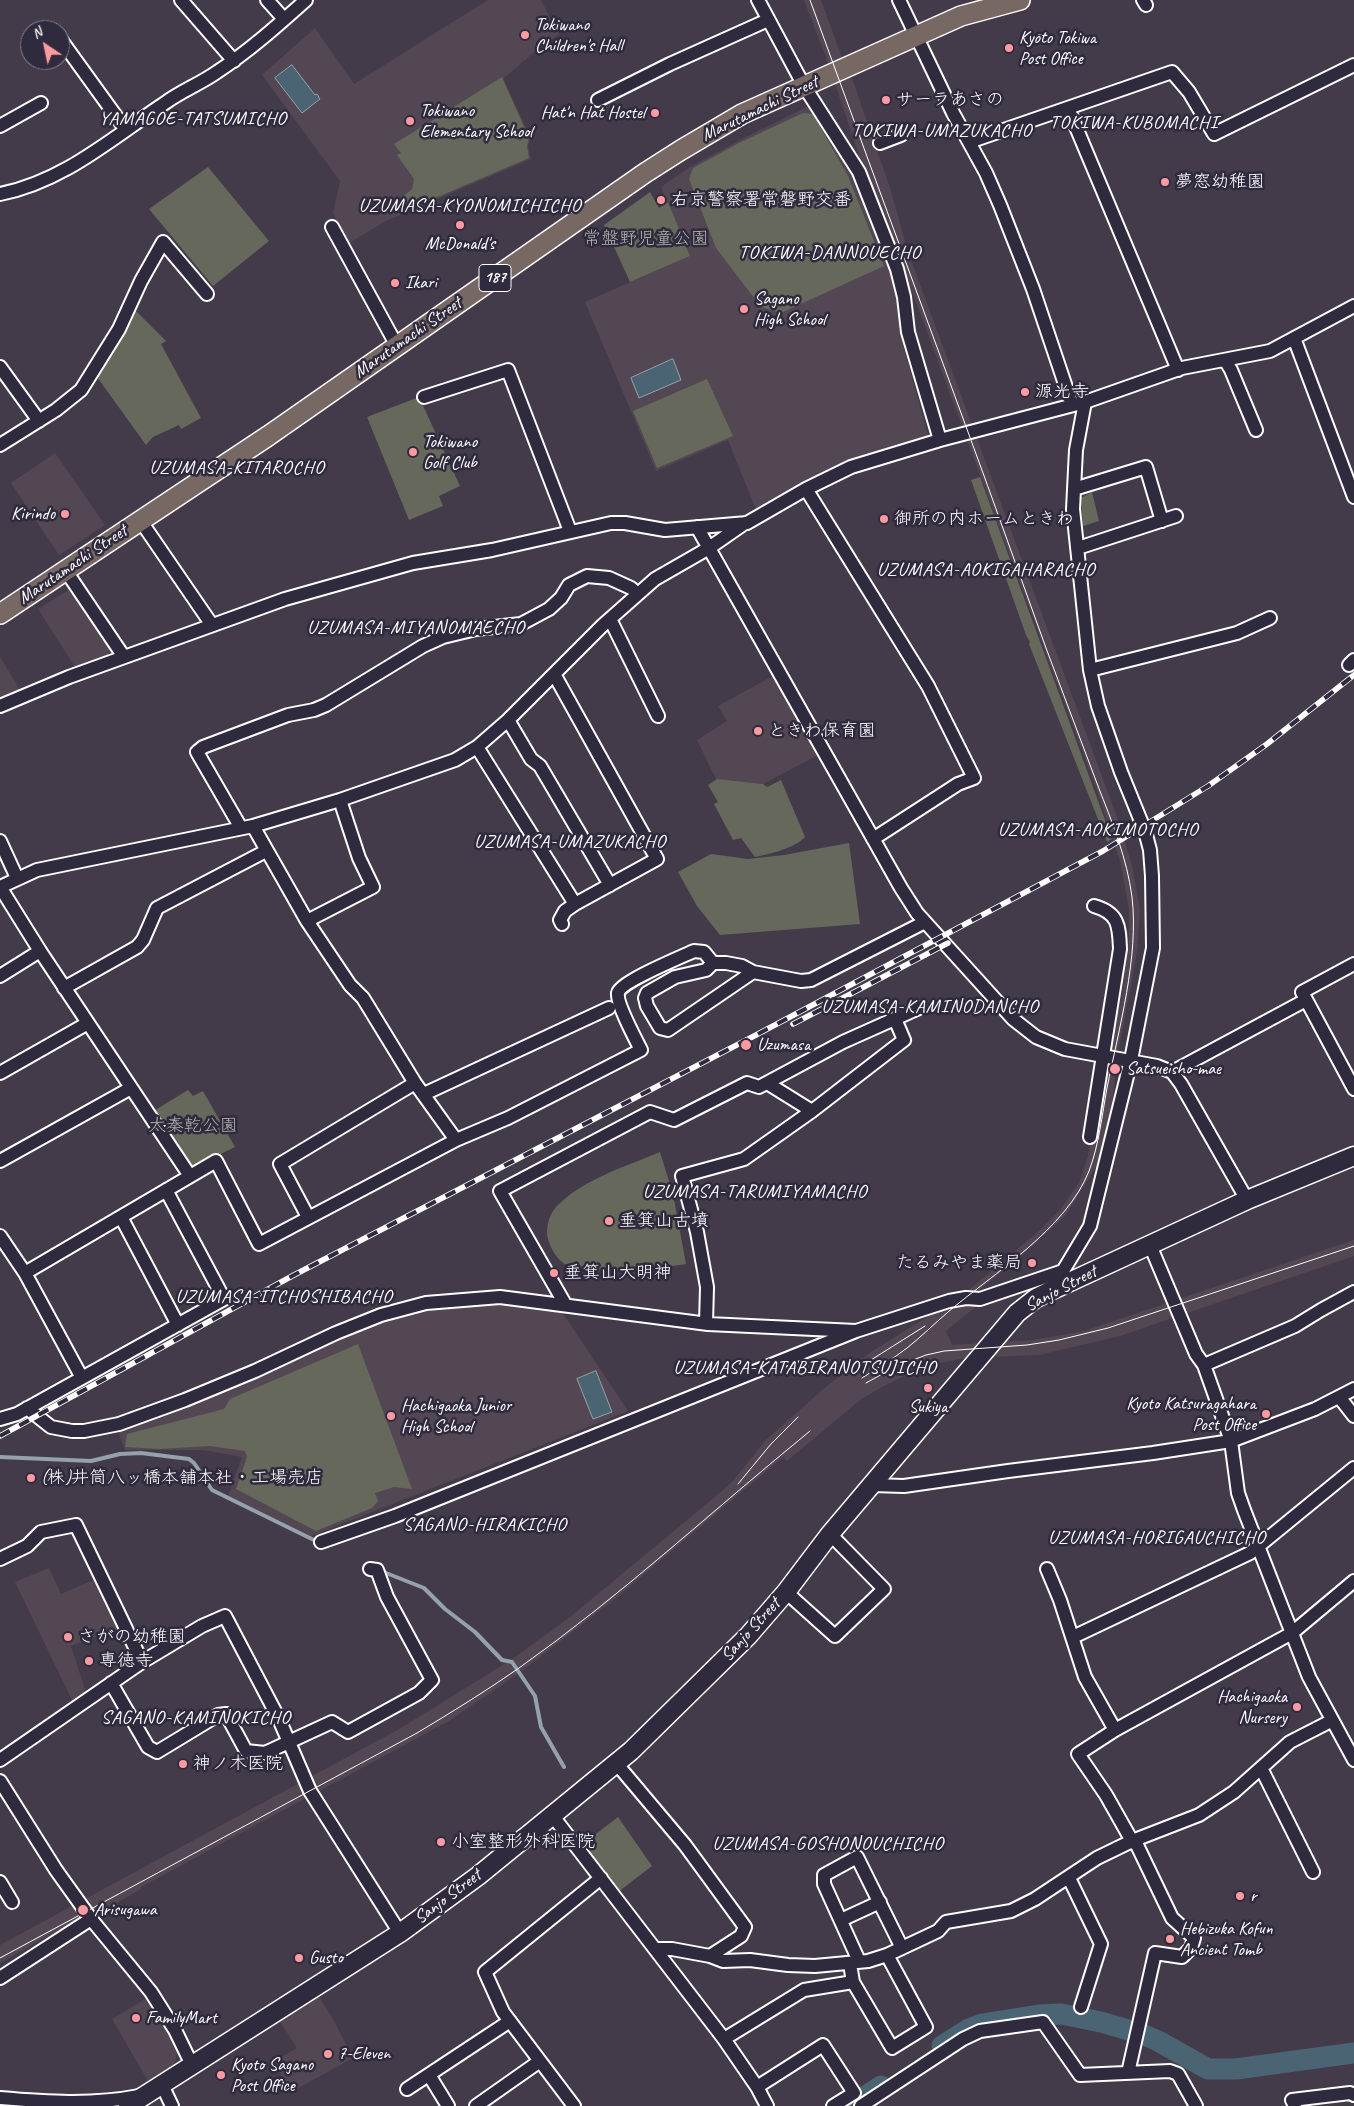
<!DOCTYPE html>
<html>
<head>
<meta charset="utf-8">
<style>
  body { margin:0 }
  #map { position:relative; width:1354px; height:2106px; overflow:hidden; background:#443b4a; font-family:Caveat,sans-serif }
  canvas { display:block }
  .north { position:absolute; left:20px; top:20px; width:50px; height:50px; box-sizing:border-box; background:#2f2a3d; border:1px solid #827f8b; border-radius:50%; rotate:326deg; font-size:14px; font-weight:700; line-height:20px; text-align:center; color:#fff }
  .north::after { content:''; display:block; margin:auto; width:18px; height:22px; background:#ff9aa2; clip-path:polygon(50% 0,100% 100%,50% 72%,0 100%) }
</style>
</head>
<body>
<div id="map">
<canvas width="1354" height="2106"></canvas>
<div class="north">N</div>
</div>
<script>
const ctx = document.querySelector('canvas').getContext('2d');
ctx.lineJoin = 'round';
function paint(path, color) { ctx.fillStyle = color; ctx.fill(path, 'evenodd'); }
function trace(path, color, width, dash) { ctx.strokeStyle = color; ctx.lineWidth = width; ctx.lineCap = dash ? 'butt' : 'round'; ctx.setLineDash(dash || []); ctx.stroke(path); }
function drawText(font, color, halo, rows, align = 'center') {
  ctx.font = font + ' Caveat,"Klee One",sans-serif'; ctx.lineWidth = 5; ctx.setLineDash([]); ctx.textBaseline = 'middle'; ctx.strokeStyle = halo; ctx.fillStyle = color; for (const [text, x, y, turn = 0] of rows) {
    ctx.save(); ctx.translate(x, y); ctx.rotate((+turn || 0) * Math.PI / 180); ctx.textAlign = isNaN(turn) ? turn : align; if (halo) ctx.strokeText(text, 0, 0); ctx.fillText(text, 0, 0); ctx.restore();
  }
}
const built = new Path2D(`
  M 488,0 L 541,0 L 559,35 L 546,42 L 503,79 L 531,138 L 528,146 L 531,159 L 386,221 L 349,243 L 333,213 L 340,181 L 262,75 L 315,28 L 354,84 Z
  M 804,0 L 821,0 L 839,50 L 854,84 L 890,188 L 908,252 L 1117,817 L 1132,865 L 1140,909 L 1137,952 L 1116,1064 L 1112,1110 L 1099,1162 L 1065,1216 L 1021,1256 L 963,1303 L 966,1306 L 979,1304 L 946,1331 L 952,1345 L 1033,1340 L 1084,1331 L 1354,1240 L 1354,1256 L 1120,1336 L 1039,1355 L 965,1358 L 941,1363 L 914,1371 L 882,1387 L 860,1400 L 787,1461 L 783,1457 L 616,1598 L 522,1671 L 511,1660 L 570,1617 L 716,1496 L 732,1482 L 767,1439 L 828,1385 L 871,1352 L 927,1317 L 952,1304 L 1039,1231 L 1060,1210 L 1079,1183 L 1088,1156 L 1097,1105 L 1122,996 L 1129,939 L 1129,911 L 1121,864 L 1096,788 L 896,248 L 864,170 L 826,57 Z
  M 809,106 L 814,108 L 854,173 L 890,265 L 897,290 L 904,349 L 928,435 L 924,439 L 830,470 L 757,512 L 728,440 L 656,471 L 585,302 L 690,256 L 661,187 L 690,167 L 746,137 Z
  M 55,453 L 105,525 L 59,555 L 11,483 Z
  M 74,587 L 112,645 L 108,655 L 75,667 L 38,609 Z
  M 0,657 L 22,693 L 0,702 Z
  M 773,676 L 818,755 L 763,784 L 716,779 L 697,740 L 727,721 L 718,706 Z
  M 491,1303 L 560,1309 L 628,1411 L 311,1536 L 228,1496 L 242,1457 L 203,1450 L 125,1450 L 118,1431 L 155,1420 L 259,1376 L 312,1347 L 401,1316 L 439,1307 Z
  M 49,1568 L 61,1594 L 96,1579 L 120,1628 L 71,1646 L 86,1693 L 72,1700 L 15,1582 Z
  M 506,1663 L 511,1664 L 519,1673 L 449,1721 L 141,1887 L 141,1889 L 93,1917 L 89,1913 L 0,1963 L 0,1945 L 401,1728 Z
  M 318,1995 L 333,2019 L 353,2058 L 291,2092 L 273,2062 L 297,2048 L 279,2020 Z
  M 147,1998 L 162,2021 L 177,2054 L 174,2065 L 148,2081 L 112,2019 Z`);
const green = new Path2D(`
  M 502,77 L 529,138 L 527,146 L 529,158 L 400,213 L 394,204 L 412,189 L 414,179 L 397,155 L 401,153 L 394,144 Z
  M 803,113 L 813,114 L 848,176 L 884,266 L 781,313 L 761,307 L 716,248 L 689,179 L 693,168 L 739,143 Z
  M 208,167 L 269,241 L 213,286 L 149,209 Z
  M 650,192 L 659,208 L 668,202 L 690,256 L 630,282 L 604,225 Z
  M 135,310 L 166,341 L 161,344 L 201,418 L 181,429 L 179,425 L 153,437 L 146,445 L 97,377 Z
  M 707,379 L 733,436 L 657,468 L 633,411 Z
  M 419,397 L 460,486 L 439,496 L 443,506 L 409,520 L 367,417 Z
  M 980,477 L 1112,839 L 1107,842 L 1029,644 L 1030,642 L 1026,635 L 971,480 Z
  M 1092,492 L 1099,521 L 1083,526 L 1081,498 Z
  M 717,779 L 763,784 L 767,787 L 781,780 L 805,837 C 795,848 770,854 755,857 L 741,838 L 733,840 L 714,804 L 718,802 L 708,785 Z
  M 849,843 L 860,924 L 720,935 L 697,906 L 678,872 L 711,854 L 748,859 L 784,855 Z
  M 188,1090 L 193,1096 L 203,1091 L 235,1147 L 190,1169 L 152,1112 Z
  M 660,1152 L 673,1194 L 686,1264 C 665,1268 584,1275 568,1266 C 558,1261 551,1250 548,1239 C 545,1229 549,1215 556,1207 C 583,1179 625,1167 660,1152 Z
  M 358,1344 L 412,1489 L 394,1487 L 375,1493 L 378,1501 L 372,1508 L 316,1531 L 236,1489 L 247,1457 L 245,1451 L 210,1446 L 160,1449 L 125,1447 L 127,1434 L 224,1409 L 230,1399 Z
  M 618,1817 L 652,1866 L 618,1892 L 583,1844 Z`);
const water = new Path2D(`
  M 292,65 L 315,95 L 317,94 L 320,99 L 302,113 L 275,78 Z
  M 673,359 L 681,380 L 639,398 L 631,378 Z
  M 596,1371 L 612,1412 L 593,1419 L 577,1379 Z`);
const stream = new Path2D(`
  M 0,1457 L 91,1461 L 120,1454 L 141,1453 L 189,1459 L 194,1463 L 212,1490 L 318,1542
  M 381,1571 L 424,1588 L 445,1609 L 475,1632 L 502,1660 L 512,1662 L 535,1696 L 541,1727 L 564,1767`);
const river = new Path2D(`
  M 942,2046 L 969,2029 L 982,2024 L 1039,2015 L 1061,2014 L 1101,2022 L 1142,2034 L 1158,2041 L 1208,2069 L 1236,2069 L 1354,2053
  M 850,2106 L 881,2086`);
const minor = new Path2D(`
  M 181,0 L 234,61
  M 267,0 L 284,19
  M 758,0 L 804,86 L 859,172 L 897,269 L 904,297 L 908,332 L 940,440
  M 899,0 L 953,113 L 986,173 L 1000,205 L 1033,289 L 1072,405
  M 1143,0 L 1146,5
  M 61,40 L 126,130
  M 598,100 L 670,64 L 768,20
  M 1068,108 L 1178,370
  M 0,126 L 41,103
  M 969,142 L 1172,72 L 1189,92 L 1214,134 L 1354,65
  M 880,143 L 901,135
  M 0,194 C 63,182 112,138 165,103 C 181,91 200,84 217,72 C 249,51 277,26 306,0
  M 332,227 L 397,346
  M 1294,338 L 1354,497
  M 1225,360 L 1231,370 L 1256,430
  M 0,367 L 39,421
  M 424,397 L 508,370 L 570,531
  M 0,445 L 56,410 L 81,390 L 119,329 L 141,281 L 163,242 L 207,294
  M 806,489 L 928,686 L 974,778 L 958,784 L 873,839
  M 1074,489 L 1146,467 L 1162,521
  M 140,520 L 212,625
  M 697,527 L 901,888 L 917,913 L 1013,1019 L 1036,1037 L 1065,1049 L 1157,1066 L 1172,1072 L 1181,1084 L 1247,1200
  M 1078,548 L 1176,516
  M 66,571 L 124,657
  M 610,619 L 658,716
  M 1349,665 L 1354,660
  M 1090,670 L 1237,633 L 1270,618
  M 0,706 L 69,677 L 285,599 L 413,563 L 492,550 L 611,523 L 625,523 L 665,530 L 747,523 L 806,489 L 851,467 L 940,440 L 1085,402 L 1182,368 L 1270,351 L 1354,306
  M 508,720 L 531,759 L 540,766 L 610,885
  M 477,747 L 575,904 L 657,859 L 554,674
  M 253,826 L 307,921 L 350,985 L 363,998 L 415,1083 L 456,1140
  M 241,828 L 197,752 L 203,747 L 288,715 L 314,710 L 326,705 L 423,646 L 443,637 L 476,629 L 521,624 L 549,609 L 561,598 L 569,585 L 587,576 L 609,578 L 631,588 L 638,594
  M 0,841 L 17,878
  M 0,887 L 37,870 L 253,826 L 340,800 L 455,760 L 477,747 L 508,720 L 603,625 L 655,579 L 709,548 L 745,523
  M 0,887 L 40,951 L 190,1176
  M 307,921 L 373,887 L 359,858 L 340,800
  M 562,924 L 560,920 L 565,911 L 575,904
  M 1354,964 L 1302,992 L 1354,1089
  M 753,972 L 668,1030 L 660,1028 L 647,1006 L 645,998 L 647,993 L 675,977 L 706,970 L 713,963 L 726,963 L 742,966 L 753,972 L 801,981 L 811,980 L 925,922
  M 0,976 L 40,951
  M 64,988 L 137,947 L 143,940 L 157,908 L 266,851
  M 1172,1072 L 1306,1000
  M 0,1073 L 88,1023
  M 767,1083 L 812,1111
  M 424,1094 L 609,1008
  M 1090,1137 L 1120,949 C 1119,926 1119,913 1094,906
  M 0,1161 L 131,1088
  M 121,1217 L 178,1325
  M 308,1217 L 280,1164 L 415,1083
  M 0,1236 L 25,1273 L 82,1378
  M 1150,1245 L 1196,1354 L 1204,1365 L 1231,1441 L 1238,1493 L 1244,1510 L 1309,1677 L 1354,1760
  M 25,1273 L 216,1161 L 259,1244 L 456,1140 L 508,1118 L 641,1050 C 636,1040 616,1003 618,993 C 620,982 681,957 694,951 L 704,952 L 713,963
  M 1062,1286 L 1063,1271 L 1090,1226 L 1131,1060 L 1153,948 L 1152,876 L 1150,850 L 1145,831 L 1121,772 L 1098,706 L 1090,670 L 1073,509 L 1076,450 L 1085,402
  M 565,1304 L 500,1191 L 650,1112 L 674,1120 L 747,1083 L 759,1087 L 843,1042 L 919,1008
  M 706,1323 L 707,1287 L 697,1232 L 682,1176 L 744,1159 L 812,1111 L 904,1040 L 895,1019
  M 1204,1365 L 1295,1326 L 1321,1310 L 1354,1292
  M 1340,1398 L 1354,1416
  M 27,1408 L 51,1427 L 72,1431 L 84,1431 L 119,1424 L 185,1400 L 255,1371 L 336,1333 L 381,1315 L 426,1303 L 500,1297 L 708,1324 L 856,1331
  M 0,1419 L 17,1414 L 224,1299 L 166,1190
  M 872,1485 L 904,1486 L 1008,1471 L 1153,1453 L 1231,1441 L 1315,1409 L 1354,1389
  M 321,1542 L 395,1516 L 856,1331 L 949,1301 L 966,1298 L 980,1299 L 1063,1271
  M 0,1559 L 27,1546 L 41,1532 L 76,1525 L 142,1662
  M 1047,1569 L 1060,1600 L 1085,1677 L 1115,1730
  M 786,1592 L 835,1636 L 884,1589 L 830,1534
  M 1073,1637 L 1250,1553 L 1354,1468
  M 111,1683 L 148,1747 L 157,1752 L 218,1715 L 226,1714 L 246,1751 L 265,1753 L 332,1722 L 348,1732 L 419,1693 L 432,1680 L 387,1597 L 377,1570 L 370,1569
  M 0,1760 L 142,1662 L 202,1626 L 225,1616 L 279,1719 L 310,1791 L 400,1933
  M 616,1763 L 685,1845 L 745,1927 L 741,1936 L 710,1956 L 672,1949 L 655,1949
  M 1261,1768 L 1313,1872
  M 0,1781 L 56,1870 L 91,1919 L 151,1992 L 175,2030 L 192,2065
  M 552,1815 L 724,2039 L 757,2087 L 767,2106
  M 1069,1878 L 1101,1944 L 1081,2007
  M 0,1882 L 12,1902
  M 841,1920 L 880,1902
  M 710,1956 L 723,1961 L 750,1960 L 788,1965 L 815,1966 L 868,1961 L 887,1955 L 938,1931 L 946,1922 L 1011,1911 L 1035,1899 L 1097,1858 L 1132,1841 L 1199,1815 L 1234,1792 L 1290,1742 L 1331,1721
  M 859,1961 L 824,1884 L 824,1875 L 857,1857 L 902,1948
  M 850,1964 L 853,1982 L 892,2048 L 926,2027 L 887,1955
  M 0,1978 L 91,1919
  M 724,2039 L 804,1990 L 853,1982
  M 1128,2073 L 1155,1953 L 1182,1957 L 1191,1948 L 1194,1938 L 1172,1918 L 1137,1845 L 1132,1841 L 1106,1795 L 1078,1754 L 1115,1730 L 1292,1633 L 1354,1581
  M 429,2075 L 448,2106
  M 162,2085 L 172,2106
  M 757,2087 L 823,2045 L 854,2093 L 833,2106
  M 407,2089 L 510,2021
  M 0,2098 C 46,2102 94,2105 139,2096
  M 476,2106 L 540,2061
  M 574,2106 L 503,2012 L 485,1972 L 601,1878
  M 861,2106 L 963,2039 L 980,2031 L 1043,2022 L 1080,2075 L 1170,2071 L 1178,2074 L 1196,2106
  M 1295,2106 L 1292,2100 L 1350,2093 L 1354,2095`);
const secondary = new Path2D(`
  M 128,2106 L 400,1933 L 478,1876 L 631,1751 L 748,1636 L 786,1592 L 830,1534 L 1017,1313 L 1036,1298 L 1048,1292 L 1247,1200 L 1354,1156`);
const primary = new Path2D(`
  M 0,614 L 268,436 L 645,173 L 681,150 L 742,114 L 961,16 L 1020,0`);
const tram = new Path2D(`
  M 810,0 C 888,216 969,431 1046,648 C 1063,694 1081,740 1098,786 C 1112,822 1127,858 1132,897 C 1139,957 1119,1028 1107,1088 C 1102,1115 1099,1145 1089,1171 C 1067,1228 993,1274 948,1312 C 934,1324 921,1337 907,1348 C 893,1359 877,1368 862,1378
  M 855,1370 L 925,1326
  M 866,1383 L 895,1367 L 926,1355 L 944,1351 L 1027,1345 L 1059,1340 L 1108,1328 L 1354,1246
  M 738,1484 L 771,1444 L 798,1417
  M 0,1958 L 417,1733 C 452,1712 486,1691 519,1668 C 621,1596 713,1510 810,1431`);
const rail = new Path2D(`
  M 793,1024 L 948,943
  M 0,1436 L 294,1275 L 756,1035 L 1103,851 L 1208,786 L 1267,744 L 1354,675`);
const markers = [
  [525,35,5,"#ff9aa2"],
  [1009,48,5,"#ff9aa2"],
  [886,100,5,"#ff9aa2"],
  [655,113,5,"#ff9aa2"],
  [410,121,5,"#ff9aa2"],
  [1165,182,5,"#ff9aa2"],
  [661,200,5,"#ff9aa2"],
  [460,225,5,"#ff9aa2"],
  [395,283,5,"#ff9aa2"],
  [744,309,5,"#ff9aa2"],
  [1025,392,5,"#ff9aa2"],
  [413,452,5,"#ff9aa2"],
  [65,514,5,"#ff9aa2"],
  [884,519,5,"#ff9aa2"],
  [758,731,5,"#ff9aa2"],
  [746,1045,6,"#ff9aa2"],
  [1115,1069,6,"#ff9aa2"],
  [609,1221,5,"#ff9aa2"],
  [1032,1263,5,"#ff9aa2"],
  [554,1273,5,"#ff9aa2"],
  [928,1388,5,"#ff9aa2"],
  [1266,1414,5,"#ff9aa2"],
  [391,1416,5,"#ff9aa2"],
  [31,1478,5,"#ff9aa2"],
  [68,1637,5,"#ff9aa2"],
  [89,1661,5,"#ff9aa2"],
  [1297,1707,5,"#ff9aa2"],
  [183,1764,5,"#ff9aa2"],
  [441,1842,5,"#ff9aa2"],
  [1240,1896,5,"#ff9aa2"],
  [83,1910,6,"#ff9aa2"],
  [1170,1939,5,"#ff9aa2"],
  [299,1958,5,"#ff9aa2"],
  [136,2018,5,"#ff9aa2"],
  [328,2054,5,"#ff9aa2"],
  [221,2075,5,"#ff9aa2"]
];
const shields = [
  [495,278,32]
];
const shieldNames = [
  ["187",495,278]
];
const poiNames = [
  ["Tokiwano",535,25],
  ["Children's Hall",535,46],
  ["Kyōto Tokiwa",1019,38],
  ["Post Office",1019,59],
  ["サーラあさの",896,100],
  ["Tokiwano",420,111],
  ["Elementary School",420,132],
  ["Hat'n Hat Hostel",645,113,"right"],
  ["夢窓幼稚園",1175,182],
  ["右京警察署常磐野交番",671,200],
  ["McDonald's",460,244,"center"],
  ["Ikari",405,283],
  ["Sagano",754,299],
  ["High School",754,320],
  ["源光寺",1035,392],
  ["Tokiwano",423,442],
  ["Golf Club",423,463],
  ["Kirindo",55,514,"right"],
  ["御所の内ホームときわ",894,519],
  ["ときわ保育園",768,731],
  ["Uzumasa",757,1045],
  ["Satsueisho-mae",1126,1069],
  ["垂箕山古墳",619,1221],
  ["たるみやま薬局",1022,1263,"right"],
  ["垂箕山大明神",564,1273],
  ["Kyoto Katsuragahara",1256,1404,"right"],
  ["Post Office",1256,1425,"right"],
  ["Hachigaoka Junior",401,1406],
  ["High School",401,1427],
  ["Sukiya",928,1407,"center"],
  ["(株)井筒八ッ橋本舗本社・工場売店",41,1478],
  ["さがの幼稚園",78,1637],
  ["専徳寺",99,1661],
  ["Hachigaoka",1287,1697,"right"],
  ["Nursery",1287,1718,"right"],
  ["神ノ木医院",193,1764],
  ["小室整形外科医院",451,1842],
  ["r",1250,1896],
  ["Arisugawa",94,1910],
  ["Hebizuka Kofun",1180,1929],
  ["Ancient Tomb",1180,1950],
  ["Gusto",309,1958],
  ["FamilyMart",146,2018],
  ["7-Eleven",338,2054],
  ["Kyoto Sagano",231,2065],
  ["Post Office",231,2086]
];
const streetNames = [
  ["Marutamachi Street",760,109,-26],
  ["Marutamachi Street",408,338,-35],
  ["Marutamachi Street",73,565,-34],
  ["Sanjo Street",1061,1289,-28],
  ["Sanjo Street",751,1630,-48],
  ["Sanjo Street",448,1897,-37]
];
const parkNames = [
  ["常盤野児童公園",646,239],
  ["太秦乾公園",193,1126]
];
const neighbourhoodNames = [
  ["YAMAGOE-TATSUMICHO",193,119],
  ["TOKIWA-KUBOMACHI",1134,123],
  ["TOKIWA-UMAZUKACHO",942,131],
  ["UZUMASA-KYONOMICHICHO",470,206],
  ["TOKIWA-DANNOUECHO",830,253],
  ["UZUMASA-KITAROCHO",237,468],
  ["UZUMASA-AOKIGAHARACHO",986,570],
  ["UZUMASA-MIYANOMAECHO",416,628],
  ["UZUMASA-AOKIMOTOCHO",1098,830],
  ["UZUMASA-UMAZUKACHO",570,842],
  ["UZUMASA-KAMINODANCHO",930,1007],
  ["UZUMASA-TARUMIYAMACHO",755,1192],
  ["UZUMASA-ITCHOSHIBACHO",284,1297],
  ["UZUMASA-KATABIRANOTSUJICHO",805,1368],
  ["SAGANO-HIRAKICHO",485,1525],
  ["UZUMASA-HORIGAUCHICHO",1157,1538],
  ["SAGANO-KAMINOKICHO",196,1718],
  ["UZUMASA-GOSHONOUCHICHO",828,1844]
];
paint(built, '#534754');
paint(green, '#65685a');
paint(water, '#4b6474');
trace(water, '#93a2ac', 1);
trace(stream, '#93a2ac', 4);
trace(river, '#4b6474', 21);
trace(minor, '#fff', 16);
trace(secondary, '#fff', 21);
trace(primary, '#fff', 22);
trace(minor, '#2f2a3d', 12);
trace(secondary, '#2f2a3d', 18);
trace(primary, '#776864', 19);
trace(tram, '#fff', 1);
trace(rail, '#fff', 5.5);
trace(rail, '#2f2a3d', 4, [11]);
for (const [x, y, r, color] of markers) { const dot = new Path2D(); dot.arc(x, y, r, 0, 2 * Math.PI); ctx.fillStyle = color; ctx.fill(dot); trace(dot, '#2f2a3d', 2); }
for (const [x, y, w] of shields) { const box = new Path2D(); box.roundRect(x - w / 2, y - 13.5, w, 27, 4); ctx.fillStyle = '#2f2a3d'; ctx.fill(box); trace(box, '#fff', 1); }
drawText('bold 16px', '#fff', null, shieldNames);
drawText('18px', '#fff', '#2f2a3d', poiNames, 'left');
drawText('18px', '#fff', '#2f2a3d', streetNames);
drawText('18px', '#b2b4ac', '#2f2a3d', parkNames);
ctx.letterSpacing = '1px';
drawText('19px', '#fff', '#2f2a3d', neighbourhoodNames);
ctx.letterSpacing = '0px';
</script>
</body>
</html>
